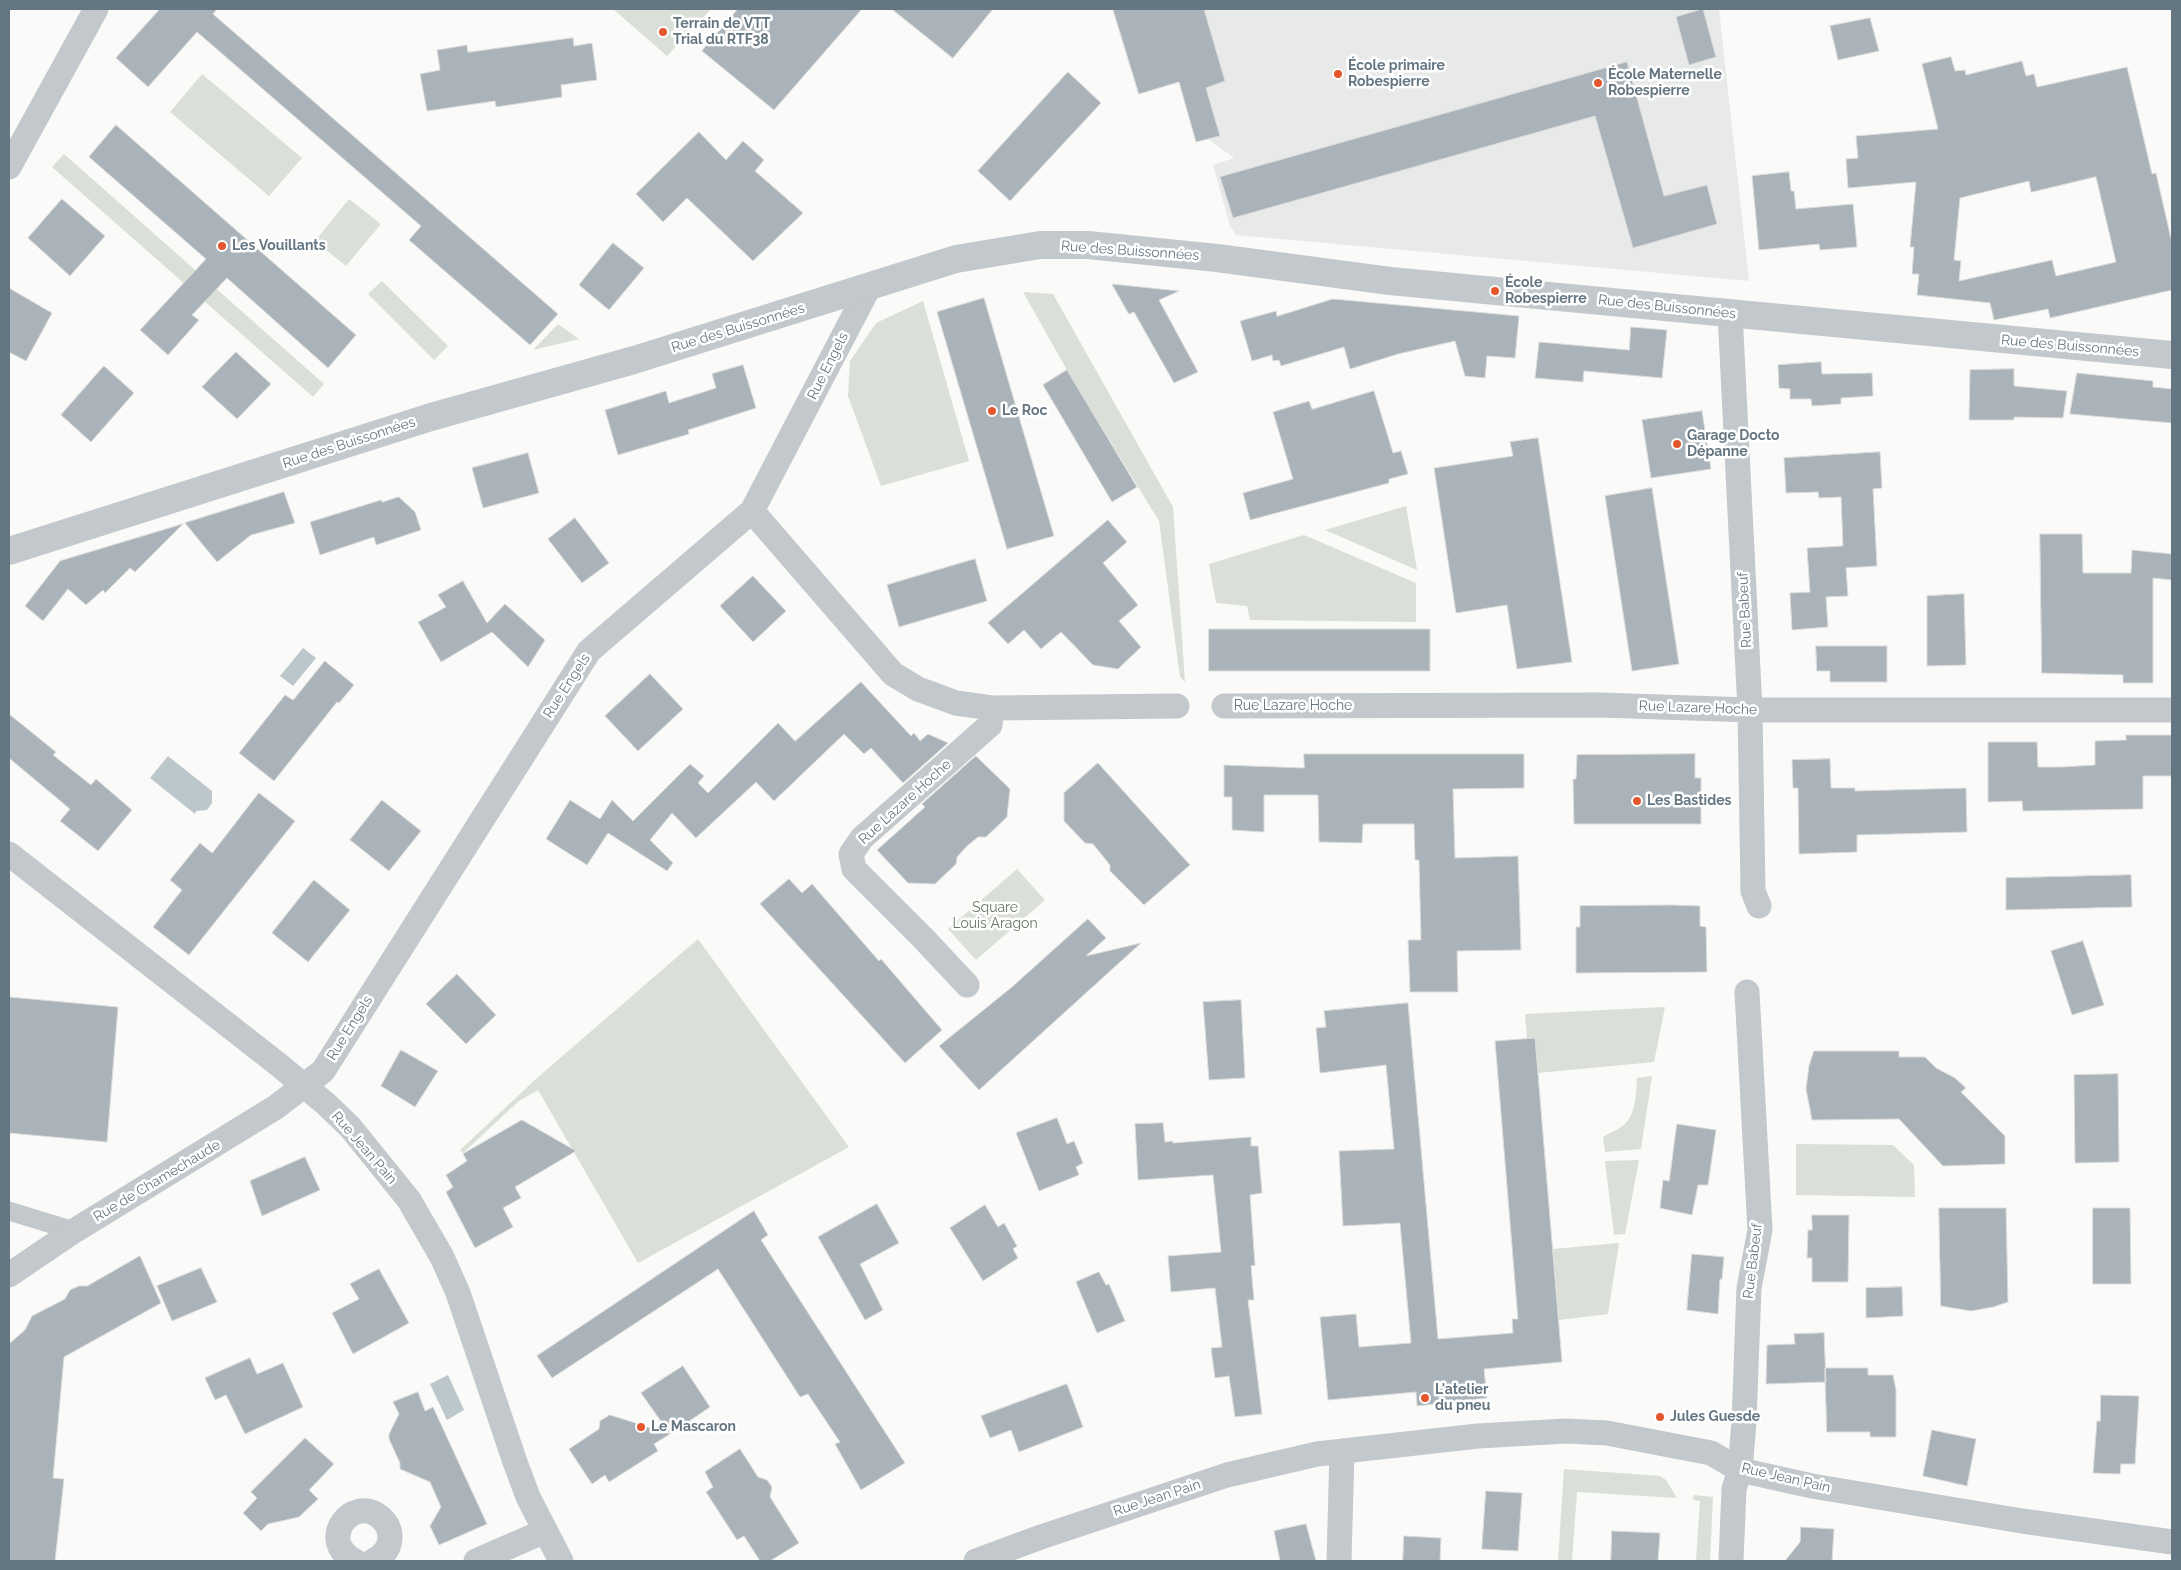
<!DOCTYPE html>
<html>
<head>
<meta charset="utf-8">
<style>
  body { margin:0 }
  #map { position:relative; width:2181px; height:1570px; overflow:hidden; background:#fafaf8; font-family:Raleway,sans-serif }
  canvas { display:block }
  .frame { position:absolute; inset:0; border:10px solid #657683; pointer-events:none }
</style>
</head>
<body>
<div id="map">
<canvas width="2181" height="1570"></canvas>
<div class="frame"></div>
</div>
<script>
const ctx = document.querySelector('canvas').getContext('2d');
ctx.lineJoin = 'round';
function paint(path, color) { ctx.fillStyle = color; ctx.fill(path, 'evenodd'); }
function trace(path, color, width, dash) { ctx.strokeStyle = color; ctx.lineWidth = width; ctx.lineCap = dash ? 'butt' : 'round'; ctx.setLineDash(dash || []); ctx.stroke(path); }
function drawText(font, color, halo, rows, align = 'center') {
  ctx.font = font + ' Raleway,sans-serif'; ctx.lineWidth = 5; ctx.setLineDash([]); ctx.textBaseline = 'middle'; ctx.strokeStyle = halo; ctx.fillStyle = color; for (const [text, x, y, turn = 0] of rows) {
    ctx.save(); ctx.translate(x, y); ctx.rotate((+turn || 0) * Math.PI / 180); ctx.textAlign = isNaN(turn) ? turn : align; if (halo) ctx.strokeText(text, 0, 0); ctx.fillText(text, 0, 0); ctx.restore();
  }
}
const built = new Path2D(`
  M 1158,9 L 1719,9 L 1749,281 L 1236,235 L 1230,226 L 1213,165 L 1234,158 L 1208,139 L 1196,141 Z`);
const green = new Path2D(`
  M 613,9 L 711,9 L 667,56 Z
  M 202,74 L 302,158 L 269,196 L 170,112 Z
  M 64,154 L 324,384 L 313,397 L 52,167 Z
  M 349,199 L 381,224 L 346,266 L 315,241 Z
  M 382,281 L 448,346 L 434,360 L 368,294 Z
  M 1023,292 L 1053,294 L 1173,507 L 1185,682 L 1180,677 L 1159,521 L 1067,370 Z
  M 923,301 L 969,461 L 881,486 L 848,396 L 850,361 L 876,323 Z
  M 558,324 L 579,339 L 533,350 Z
  M 1406,506 L 1417,570 L 1325,530 Z
  M 1304,535 L 1416,583 L 1416,622 L 1250,620 L 1247,606 L 1216,603 L 1209,564 Z
  M 1017,869 L 1045,900 L 976,960 L 948,929 Z
  M 698,939 L 849,1147 L 638,1263 L 538,1090 L 519,1101 L 463,1153 L 460,1150 L 537,1078 Z
  M 1665,1007 L 1654,1062 L 1538,1073 L 1535,1038 L 1527,1038 L 1525,1014 Z
  M 1652,1076 L 1641,1149 L 1605,1152 L 1603,1137 C 1610,1132 1619,1130 1625,1124 C 1636,1113 1636,1093 1637,1078 Z
  M 1796,1144 L 1893,1145 L 1914,1165 L 1915,1197 L 1796,1195 Z
  M 1639,1160 L 1625,1234 L 1614,1235 L 1605,1161 Z
  M 1619,1243 L 1608,1314 L 1559,1320 L 1553,1249 Z
  M 1564,1469 L 1660,1476 L 1666,1480 L 1677,1498 L 1577,1492 L 1572,1561 L 1558,1561 Z
  M 1694,1495 L 1713,1497 L 1710,1561 L 1696,1561 L 1700,1501 L 1693,1500 Z`);
const water = new Path2D(`
  M 303,648 L 316,658 L 293,686 L 280,676 Z
  M 168,756 L 212,791 L 212,803 L 207,810 L 196,811 L 195,814 L 150,778 Z
  M 448,1375 L 464,1410 L 447,1420 L 430,1384 Z`);
const building = new Path2D(`
  M 160,9 L 217,9 L 213,14 L 558,314 L 530,345 L 409,240 L 421,226 L 197,32 L 148,87 L 116,58 Z
  M 738,9 L 862,9 L 774,110 L 702,51 Z
  M 892,9 L 993,9 L 953,58 Z
  M 1113,9 L 1204,9 L 1225,81 L 1206,88 L 1220,136 L 1196,142 L 1179,82 L 1139,94 Z
  M 1703,9 L 1716,57 L 1689,65 L 1676,17 Z
  M 1870,18 L 1879,51 L 1838,60 L 1830,26 Z
  M 573,38 L 574,46 L 592,43 L 597,80 L 561,85 L 562,97 L 496,107 L 495,101 L 427,111 L 420,74 L 440,70 L 437,50 L 467,45 L 468,52 Z
  M 1951,57 L 1955,71 L 1965,70 L 1966,75 L 2022,61 L 2026,76 L 2034,74 L 2037,87 L 2127,67 L 2152,174 L 2156,173 L 2172,243 L 2172,290 L 2050,318 L 2048,309 L 1994,320 L 1990,303 L 1917,295 L 1919,274 L 1912,274 L 1914,247 L 1910,247 L 1916,182 L 1848,188 L 1846,159 L 1858,158 L 1856,136 L 1938,129 L 1922,64 ZM 2096,177 L 2116,262 L 2056,276 L 2052,260 L 1959,281 L 1961,261 L 1954,260 L 1960,198 L 2029,181 L 2031,192 Z
  M 1627,62 L 1664,196 L 1707,185 L 1717,224 L 1633,248 L 1595,116 L 1233,218 L 1220,177 Z
  M 1068,72 L 1101,103 L 1010,201 L 978,171 Z
  M 116,125 L 356,335 L 328,368 L 227,278 L 192,315 L 199,320 L 168,355 L 140,330 L 206,259 L 89,157 Z
  M 699,132 L 726,160 L 743,141 L 764,160 L 755,171 L 803,213 L 753,261 L 687,198 L 663,222 L 636,194 Z
  M 1789,172 L 1791,191 L 1794,191 L 1796,209 L 1853,204 L 1857,247 L 1820,250 L 1819,244 L 1759,250 L 1752,176 Z
  M 62,199 L 105,236 L 70,276 L 28,238 Z
  M 613,243 L 644,268 L 609,310 L 579,285 Z
  M 1112,284 L 1179,291 L 1159,300 L 1198,372 L 1174,383 L 1134,312 L 1129,314 Z
  M 9,288 L 52,313 L 26,361 L 9,352 Z
  M 984,298 L 1054,536 L 1007,549 L 937,312 Z
  M 1333,299 L 1519,316 L 1515,358 L 1487,356 L 1485,378 L 1465,376 L 1455,341 L 1398,354 L 1350,369 L 1344,347 L 1281,366 L 1279,360 L 1273,361 L 1272,355 L 1252,361 L 1240,321 L 1276,311 L 1277,316 Z
  M 1631,327 L 1667,330 L 1662,378 L 1584,371 L 1583,382 L 1535,378 L 1539,342 L 1629,350 Z
  M 236,352 L 271,384 L 237,419 L 202,387 Z
  M 1821,362 L 1822,374 L 1872,373 L 1873,396 L 1841,398 L 1841,404 L 1812,406 L 1811,399 L 1790,399 L 1790,389 L 1779,388 L 1778,365 Z
  M 743,365 L 756,408 L 688,430 L 689,434 L 618,455 L 605,410 L 666,391 L 669,403 L 716,388 L 712,374 Z
  M 104,366 L 134,393 L 91,442 L 61,415 Z
  M 2014,369 L 2014,386 L 2067,391 L 2063,418 L 2014,417 L 2014,420 L 1969,420 L 1970,370 Z
  M 1067,370 L 1137,487 L 1112,502 L 1043,385 Z
  M 2077,373 L 2153,381 L 2153,387 L 2172,389 L 2172,423 L 2070,414 Z
  M 1374,391 L 1393,453 L 1401,451 L 1408,474 L 1389,479 L 1389,483 L 1250,520 L 1243,493 L 1293,479 L 1273,412 L 1309,401 L 1312,409 Z
  M 1702,411 L 1711,469 L 1651,478 L 1642,420 Z
  M 1538,438 L 1572,662 L 1517,669 L 1507,605 L 1456,613 L 1434,468 L 1513,456 L 1510,442 Z
  M 1880,452 L 1882,488 L 1873,489 L 1877,566 L 1846,568 L 1848,596 L 1826,597 L 1828,627 L 1792,630 L 1790,593 L 1810,592 L 1807,548 L 1843,546 L 1841,497 L 1819,498 L 1818,492 L 1786,493 L 1784,458 Z
  M 528,453 L 539,493 L 483,508 L 472,468 Z
  M 1652,488 L 1679,664 L 1632,671 L 1605,496 Z
  M 284,492 L 295,523 L 251,535 L 217,562 L 185,523 Z
  M 399,497 L 415,512 L 421,530 L 376,545 L 374,537 L 320,555 L 310,522 L 381,500 L 382,502 Z
  M 575,518 L 609,563 L 582,583 L 548,539 Z
  M 1108,520 L 1127,542 L 1103,563 L 1138,605 L 1119,621 L 1141,647 L 1118,669 L 1093,665 L 1061,632 L 1041,649 L 1024,630 L 1008,644 L 988,623 Z
  M 183,524 L 135,572 L 130,568 L 105,593 L 103,590 L 86,605 L 68,589 L 43,621 L 25,606 L 60,561 Z
  M 2040,534 L 2082,534 L 2083,573 L 2131,573 L 2132,550 L 2172,554 L 2172,580 L 2153,578 L 2153,683 L 2123,683 L 2123,675 L 2042,673 Z
  M 975,559 L 987,601 L 899,627 L 887,585 Z
  M 753,576 L 786,611 L 753,642 L 720,606 Z
  M 463,581 L 487,623 L 505,604 L 545,640 L 528,667 L 492,632 L 441,662 L 418,622 L 446,607 L 438,595 Z
  M 1964,594 L 1966,665 L 1927,666 L 1927,596 Z
  M 1209,629 L 1430,629 L 1430,671 L 1209,671 Z
  M 1816,646 L 1887,646 L 1887,682 L 1830,682 L 1830,671 L 1817,671 Z
  M 325,661 L 354,685 L 339,703 L 337,702 L 274,781 L 239,753 L 285,695 L 293,700 Z
  M 650,674 L 683,709 L 638,751 L 605,716 Z
  M 861,682 L 911,736 L 914,733 L 920,741 L 928,734 L 948,743 L 903,783 L 871,748 L 864,754 L 844,734 L 774,801 L 756,782 L 696,838 L 672,813 L 650,840 L 673,863 L 667,871 L 608,833 L 587,865 L 546,839 L 570,800 L 600,819 L 612,800 L 633,821 L 690,764 L 704,776 L 698,783 L 708,793 L 778,723 L 795,741 Z
  M 9,714 L 56,752 L 53,755 L 91,785 L 96,779 L 132,810 L 98,851 L 60,821 L 70,809 L 9,758 Z
  M 2126,735 L 2172,735 L 2172,776 L 2143,776 L 2143,809 L 2023,811 L 2022,801 L 1988,802 L 1988,742 L 2037,742 L 2038,767 L 2062,767 L 2095,765 L 2095,741 L 2126,740 Z
  M 1304,754 L 1524,754 L 1524,788 L 1453,789 L 1455,858 L 1518,856 L 1521,950 L 1457,951 L 1458,992 L 1410,992 L 1408,940 L 1421,940 L 1419,860 L 1415,860 L 1414,824 L 1363,824 L 1362,843 L 1319,842 L 1318,795 L 1264,795 L 1264,832 L 1232,830 L 1232,797 L 1224,797 L 1224,765 L 1304,768 Z
  M 1695,754 L 1695,778 L 1701,778 L 1701,824 L 1574,824 L 1573,779 L 1576,779 L 1577,755 Z
  M 976,756 L 1010,789 L 1007,817 L 986,837 L 978,837 L 967,846 L 957,857 L 956,864 L 935,884 L 908,883 L 877,850 L 925,807 L 922,804 Z
  M 1830,759 L 1831,788 L 1855,788 L 1855,791 L 1966,788 L 1967,832 L 1857,835 L 1857,852 L 1799,854 L 1798,788 L 1793,788 L 1792,760 Z
  M 1098,763 L 1190,865 L 1144,905 L 1110,871 L 1110,865 L 1093,844 L 1085,843 L 1064,821 L 1064,793 Z
  M 259,793 L 295,821 L 189,955 L 153,927 L 182,890 L 170,880 L 200,843 L 212,853 Z
  M 382,800 L 421,831 L 389,871 L 350,840 Z
  M 2131,875 L 2132,907 L 2006,910 L 2006,878 Z
  M 789,879 L 802,893 L 812,884 L 879,961 L 881,959 L 899,980 L 942,1030 L 905,1063 L 760,904 Z
  M 314,880 L 350,910 L 308,962 L 272,933 Z
  M 1672,905 L 1700,906 L 1700,926 L 1706,927 L 1707,972 L 1576,973 L 1576,927 L 1580,927 L 1580,906 Z
  M 1088,919 L 1106,938 L 1086,956 L 1141,943 L 979,1090 L 939,1046 L 1012,987 Z
  M 2083,941 L 2104,1005 L 2072,1015 L 2051,951 Z
  M 457,974 L 496,1015 L 466,1044 L 426,1004 Z
  M 9,997 L 118,1007 L 107,1142 L 9,1133 Z
  M 1241,1000 L 1245,1078 L 1209,1080 L 1203,1002 Z
  M 1408,1003 L 1438,1339 L 1513,1333 L 1512,1319 L 1518,1319 L 1495,1041 L 1535,1038 L 1562,1362 L 1484,1369 L 1487,1398 L 1417,1406 L 1416,1392 L 1328,1400 L 1320,1317 L 1356,1314 L 1359,1347 L 1411,1343 L 1400,1223 L 1343,1226 L 1339,1151 L 1394,1149 L 1386,1065 L 1320,1073 L 1316,1028 L 1326,1027 L 1324,1011 Z
  M 401,1050 L 438,1071 L 415,1107 L 381,1086 Z
  M 1814,1051 L 1899,1051 L 1899,1057 L 1925,1057 L 1936,1068 L 1955,1078 L 1966,1088 L 1961,1092 L 2005,1136 L 2005,1164 L 1943,1166 L 1899,1119 L 1812,1120 L 1806,1089 L 1809,1066 Z
  M 2118,1074 L 2119,1162 L 2075,1163 L 2074,1075 Z
  M 1057,1118 L 1067,1144 L 1074,1141 L 1083,1163 L 1076,1167 L 1079,1175 L 1039,1191 L 1016,1133 Z
  M 522,1120 L 576,1151 L 515,1187 L 521,1198 L 503,1208 L 513,1227 L 475,1248 L 446,1192 L 453,1187 L 446,1175 L 467,1161 L 463,1154 Z
  M 1163,1123 L 1165,1142 L 1173,1141 L 1173,1143 L 1251,1137 L 1251,1146 L 1258,1146 L 1262,1193 L 1250,1195 L 1255,1265 L 1251,1266 L 1254,1300 L 1248,1300 L 1262,1414 L 1235,1417 L 1229,1376 L 1215,1378 L 1211,1348 L 1222,1347 L 1215,1288 L 1171,1292 L 1168,1256 L 1221,1252 L 1213,1175 L 1138,1180 L 1135,1124 Z
  M 1677,1124 L 1716,1130 L 1708,1185 L 1698,1185 L 1692,1215 L 1660,1208 L 1663,1180 L 1669,1181 Z
  M 305,1157 L 320,1190 L 262,1216 L 250,1181 Z
  M 877,1204 L 899,1243 L 860,1264 L 883,1310 L 865,1320 L 818,1237 Z
  M 985,1205 L 998,1227 L 1004,1223 L 1017,1246 L 1013,1249 L 1018,1258 L 983,1281 L 950,1228 Z
  M 1939,1208 L 2006,1208 L 2008,1302 L 1993,1307 L 1971,1311 L 1941,1306 Z
  M 2093,1208 L 2130,1208 L 2131,1284 L 2093,1284 Z
  M 754,1211 L 768,1235 L 761,1240 L 905,1463 L 861,1490 L 835,1444 L 840,1442 L 808,1394 L 800,1397 L 718,1269 L 552,1378 L 537,1356 Z
  M 1812,1215 L 1849,1215 L 1848,1282 L 1812,1282 L 1812,1258 L 1807,1258 L 1808,1230 L 1812,1230 Z
  M 1692,1254 L 1724,1257 L 1722,1279 L 1720,1279 L 1718,1314 L 1687,1310 Z
  M 140,1256 L 161,1303 L 64,1357 L 53,1478 L 64,1479 L 55,1561 L 9,1561 L 9,1344 L 25,1330 L 32,1316 L 65,1299 L 70,1290 L 79,1286 L 87,1286 Z
  M 201,1268 L 217,1302 L 172,1321 L 157,1286 Z
  M 379,1269 L 409,1323 L 353,1354 L 332,1313 L 359,1299 L 350,1284 Z
  M 1099,1272 L 1106,1285 L 1109,1284 L 1125,1321 L 1097,1333 L 1076,1282 Z
  M 1902,1287 L 1903,1316 L 1866,1318 L 1866,1288 Z
  M 1824,1333 L 1826,1382 L 1766,1384 L 1767,1345 L 1795,1344 L 1794,1334 Z
  M 250,1358 L 257,1374 L 283,1363 L 303,1407 L 245,1434 L 226,1395 L 215,1400 L 205,1378 Z
  M 683,1366 L 710,1407 L 670,1434 L 641,1393 Z
  M 1825,1368 L 1868,1368 L 1868,1375 L 1893,1375 L 1896,1390 L 1896,1437 L 1870,1437 L 1870,1432 L 1827,1432 Z
  M 1067,1384 L 1083,1427 L 1019,1452 L 1011,1430 L 990,1438 L 981,1416 Z
  M 418,1392 L 425,1411 L 433,1407 L 487,1524 L 439,1545 L 430,1526 L 441,1507 L 430,1482 L 400,1469 L 400,1463 L 389,1439 L 389,1434 L 399,1414 L 393,1402 Z
  M 2101,1395 L 2139,1396 L 2135,1464 L 2121,1464 L 2120,1474 L 2093,1473 L 2097,1421 L 2100,1421 Z
  M 610,1415 L 670,1434 L 654,1444 L 658,1451 L 609,1482 L 605,1475 L 592,1484 L 569,1449 L 599,1429 L 600,1421 Z
  M 1932,1430 L 1976,1439 L 1967,1486 L 1923,1476 Z
  M 305,1438 L 334,1464 L 309,1490 L 318,1499 L 299,1517 L 268,1524 L 261,1531 L 243,1513 L 257,1498 L 251,1492 Z
  M 740,1449 L 758,1477 L 767,1480 L 772,1487 L 770,1497 L 799,1543 L 770,1561 L 760,1561 L 744,1536 L 737,1540 L 706,1492 L 713,1487 L 705,1472 Z
  M 1486,1491 L 1522,1493 L 1518,1551 L 1482,1549 Z
  M 1306,1524 L 1316,1561 L 1280,1561 L 1274,1531 Z
  M 1801,1527 L 1834,1529 L 1832,1561 L 1785,1561 L 1800,1542 Z
  M 1612,1531 L 1660,1533 L 1658,1561 L 1611,1561 Z
  M 1404,1536 L 1441,1538 L 1440,1561 L 1403,1561 Z`);
const pedestrian = new Path2D(`
  M 9,1211 L 74,1231`);
const minor = new Path2D(`
  M 9,167 L 96,9
  M 1730,313 L 1750,710 L 1753,891 L 1759,906
  M 752,511 L 893,674 L 918,689 L 956,703 L 992,708 L 1177,706
  M 1224,706 L 1601,705 L 1750,710 L 2172,710
  M 9,854 L 279,1065 L 326,1104 L 350,1127 L 409,1200 L 442,1257 L 458,1293 L 515,1462 L 528,1497 L 561,1561
  M 967,985 L 923,938 L 854,869 L 851,854 L 862,838 L 990,725 L 992,708
  M 9,1275 L 74,1231 L 276,1107 L 323,1071 L 589,651 L 752,511 L 869,287
  M 355,1561 C 316,1541 352,1494 380,1517 C 386,1522 390,1529 390,1537 C 390,1549 383,1556 373,1561
  M 476,1561 L 545,1531
  M 976,1561 L 1041,1537 L 1227,1475 L 1317,1454 L 1478,1436 L 1566,1431 L 1607,1433 L 1711,1453 L 1740,1470 L 1812,1486 L 2022,1521 L 2172,1542
  M 1339,1561 L 1342,1451
  M 1731,1561 L 1734,1489 L 1740,1470 L 1744,1422 L 1749,1288 L 1760,1230 L 1747,992`);
const tertiary = new Path2D(`
  M 9,551 L 431,417 L 634,360 L 956,259 L 1040,245 L 1088,245 L 1217,258 L 1390,281 L 2172,355`);
const markers = [
  [663,32,5,"#e4572e"],
  [1338,74,5,"#e4572e"],
  [1598,83,5,"#e4572e"],
  [222,246,5,"#e4572e"],
  [1495,291,5,"#e4572e"],
  [992,411,5,"#e4572e"],
  [1677,444,5,"#e4572e"],
  [1637,801,5,"#e4572e"],
  [1425,1398,5,"#e4572e"],
  [1660,1417,5,"#e4572e"],
  [641,1427,5,"#e4572e"]
];
const poiNames = [
  ["Terrain de VTT",673,24],
  ["Trial du RTF38",673,40],
  ["École primaire",1348,66],
  ["Robespierre",1348,82],
  ["École Maternelle",1608,75],
  ["Robespierre",1608,91],
  ["Les Vouillants",232,246],
  ["École",1505,283],
  ["Robespierre",1505,299],
  ["Le Roc",1002,411],
  ["Garage Docto",1687,436],
  ["Dépanne",1687,452],
  ["Les Bastides",1647,801],
  ["L'atelier",1435,1390],
  ["du pneu",1435,1406],
  ["Jules Guesde",1670,1417],
  ["Le Mascaron",651,1427]
];
const streetNames = [
  ["Rue des Buissonnées",1130,251,4],
  ["Rue des Buissonnées",1667,307,6],
  ["Rue des Buissonnées",738,328,-17],
  ["Rue des Buissonnées",2070,346,5],
  ["Rue Engels",828,366,-63],
  ["Rue des Buissonnées",349,443,-18],
  ["Rue Babeuf",1745,610,-93],
  ["Rue Engels",567,686,-57],
  ["Rue Lazare Hoche",1293,706],
  ["Rue Lazare Hoche",1698,708,2],
  ["Rue Lazare Hoche",905,802,-42],
  ["Rue Engels",350,1028,-58],
  ["Rue Jean Pain",364,1148,49],
  ["Rue de Chamechaude",157,1181,-31],
  ["Rue Babeuf",1753,1261,-83],
  ["Rue Jean Pain",1786,1478,13],
  ["Rue Jean Pain",1157,1498,-18]
];
const parkNames = [
  ["Square",995,908],
  ["Louis Aragon",995,924]
];
paint(built, '#e8e9e9');
paint(green, '#dadfd7');
paint(water, '#bbc7cb');
paint(building, '#aab3b9');
trace(building, '#dcdcda', 1);
trace(pedestrian, '#c3c8cc', 19);
trace(minor, '#c3c8cc', 25);
trace(tertiary, '#c3c8cc', 28);
for (const [x, y, r, color] of markers) { const dot = new Path2D(); dot.arc(x, y, r, 0, 2 * Math.PI); ctx.fillStyle = color; ctx.fill(dot); trace(dot, '#fff', 2); }
drawText('bold 14px', '#657683', '#fff', poiNames, 'left');
drawText('14px', '#657683', '#fff', streetNames);
drawText('14px', '#687a64', '#fff', parkNames);
</script>
</body>
</html>
